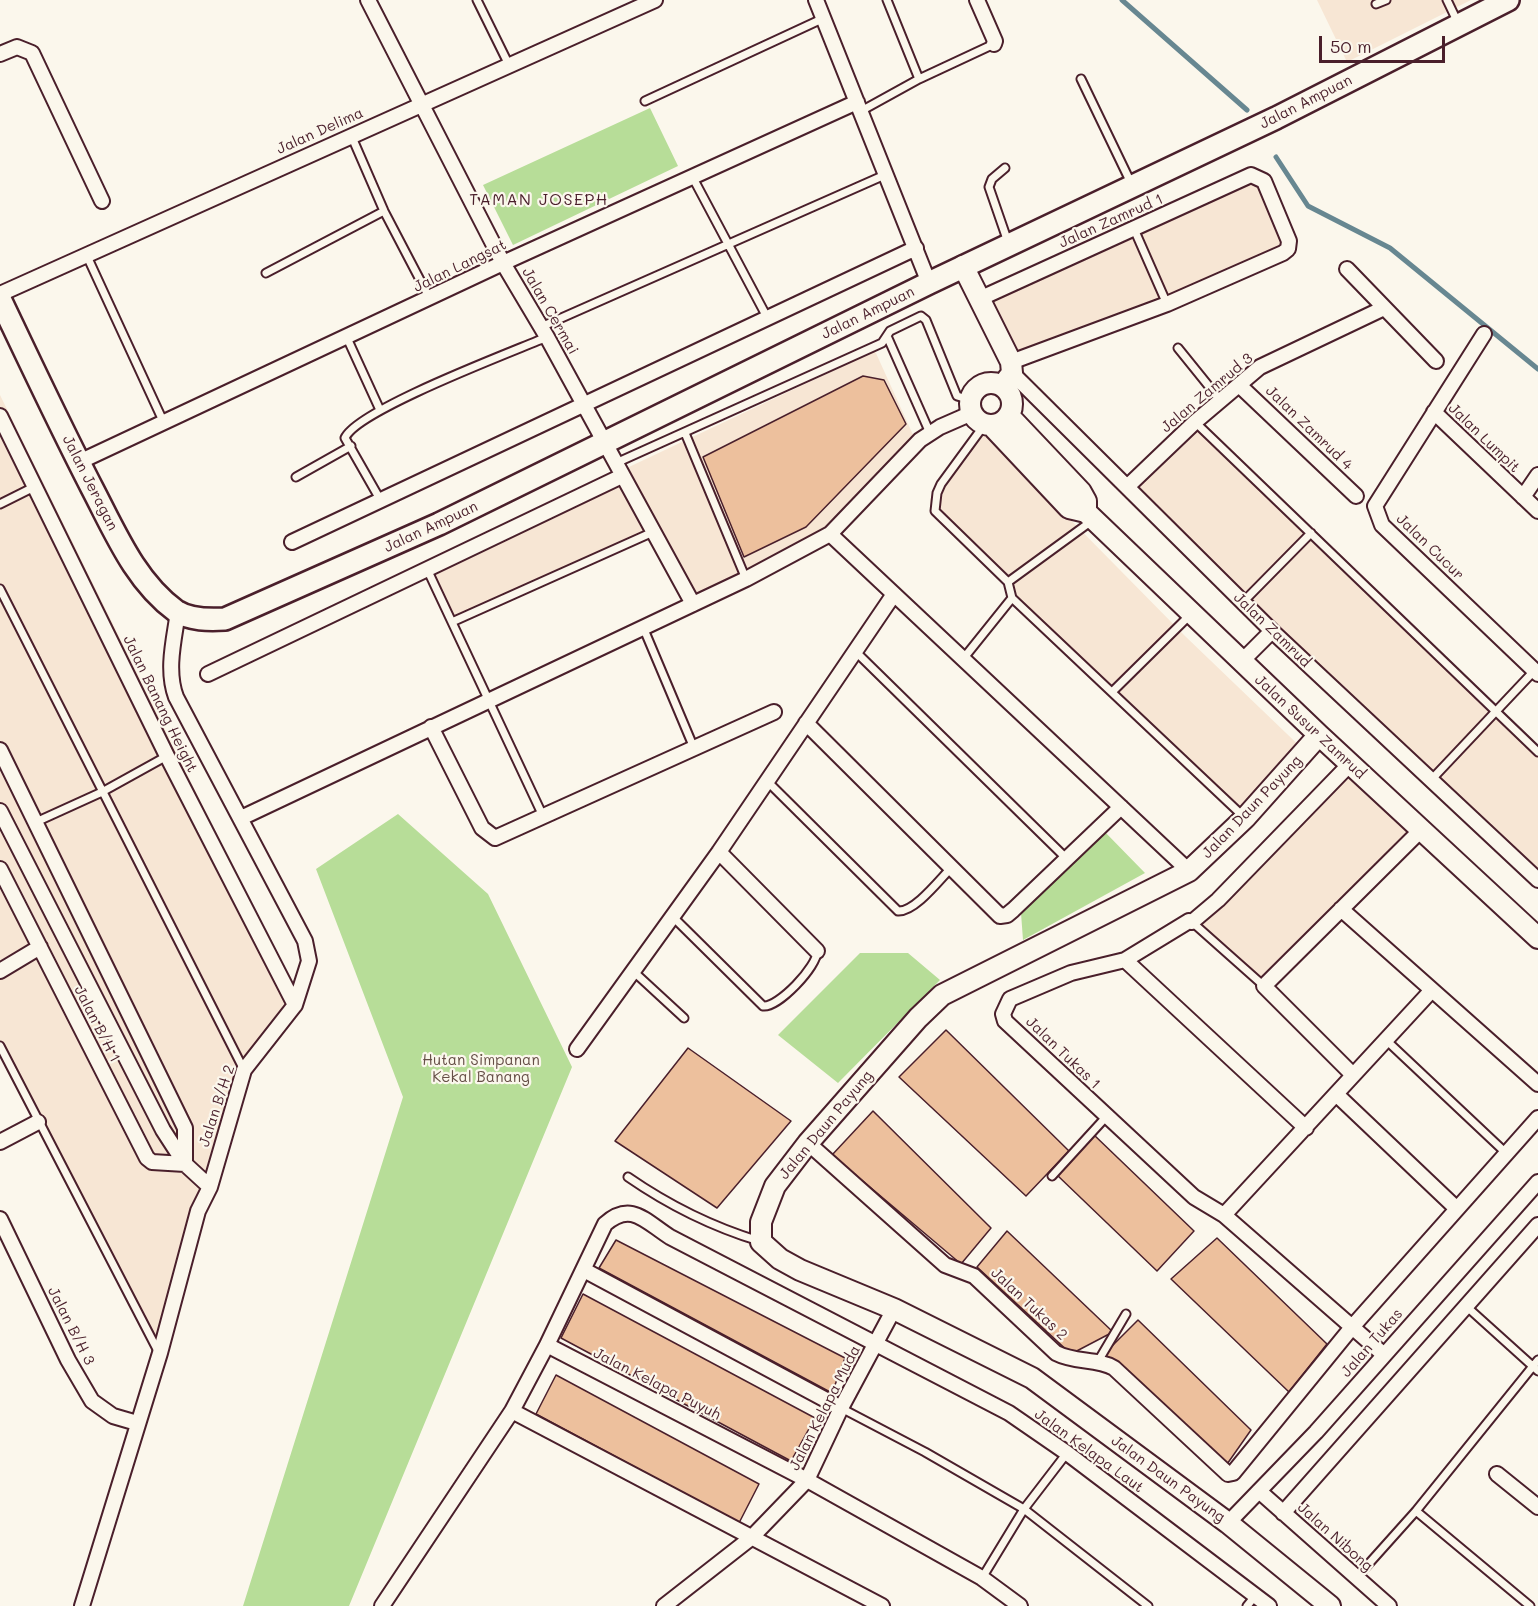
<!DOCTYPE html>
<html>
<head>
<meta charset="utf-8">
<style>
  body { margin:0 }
  #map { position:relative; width:1538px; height:1606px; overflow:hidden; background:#fbf7ec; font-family:Mali,sans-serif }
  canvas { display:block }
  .scale { position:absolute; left:1319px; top:36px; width:126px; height:27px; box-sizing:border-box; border:3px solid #4a1f2b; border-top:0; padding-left:8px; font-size:18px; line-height:21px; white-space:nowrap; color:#4a1f2b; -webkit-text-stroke:4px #fbf7ec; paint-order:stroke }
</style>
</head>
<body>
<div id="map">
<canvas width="1538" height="1606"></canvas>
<div class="scale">50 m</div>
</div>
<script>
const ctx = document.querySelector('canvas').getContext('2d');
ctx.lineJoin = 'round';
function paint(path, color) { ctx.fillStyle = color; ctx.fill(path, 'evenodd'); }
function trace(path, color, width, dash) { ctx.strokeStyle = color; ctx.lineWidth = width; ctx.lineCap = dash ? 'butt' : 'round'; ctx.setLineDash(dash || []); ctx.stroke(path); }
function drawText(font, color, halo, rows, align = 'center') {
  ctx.font = font + ' Mali,sans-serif'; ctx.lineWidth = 4.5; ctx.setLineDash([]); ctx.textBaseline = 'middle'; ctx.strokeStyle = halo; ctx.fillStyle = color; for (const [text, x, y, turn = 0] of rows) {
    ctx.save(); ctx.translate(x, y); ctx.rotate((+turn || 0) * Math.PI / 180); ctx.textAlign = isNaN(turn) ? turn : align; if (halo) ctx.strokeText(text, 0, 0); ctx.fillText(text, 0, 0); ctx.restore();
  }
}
const built = new Path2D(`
  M 1317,0 L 1471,0 L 1347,62 Z
  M 1250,170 L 1259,170 L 1268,178 L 1296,242 L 1295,252 L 1286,259 L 1176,307 L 1021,366 L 1001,364 L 969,298 Z
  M 875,351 L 914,437 L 825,529 L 695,596 L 660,531 L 450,627 L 421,565 Z
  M 0,395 L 301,1005 L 248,1075 L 203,1215 L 162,1364 L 77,1206 L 0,1055 Z
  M 1195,414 L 1538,746 L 1538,889 L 1118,487 Z
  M 975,430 L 987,435 L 1185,636 L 1311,757 L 1249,828 L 1008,598 L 1004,584 L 932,512 L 930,500 L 936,483 Z
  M 1339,767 L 1418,841 L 1264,993 L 1190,927 L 1191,915 Z`);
const green = new Path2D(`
  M 650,108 L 678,166 L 513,245 L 483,185 Z
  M 398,814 L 488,894 L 572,1067 L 349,1606 L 243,1606 L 403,1097 L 316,869 Z
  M 1104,831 L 1145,873 L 1023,940 L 1021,913 Z
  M 860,953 L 908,953 L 940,980 L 838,1083 L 778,1035 Z`);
const stream = new Path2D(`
  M 1122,0 L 1247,110
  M 1276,157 L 1308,206 L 1390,248 L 1538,369`);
const building = new Path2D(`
  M 863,376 L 884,380 L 906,424 L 806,527 L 744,557 L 703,457 Z
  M 946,1030 L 1069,1151 L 1026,1196 L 899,1077 Z
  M 688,1048 L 791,1121 L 717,1208 L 615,1141 Z
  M 873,1111 L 991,1228 L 961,1264 L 832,1155 Z
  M 1093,1134 L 1194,1231 L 1157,1271 L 1057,1175 Z
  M 1007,1231 L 1113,1332 L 1071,1354 L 977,1267 Z
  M 1217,1238 L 1327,1344 L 1289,1392 L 1171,1279 Z
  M 616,1240 L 845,1358 L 832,1393 L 599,1268 Z
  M 583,1294 L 815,1418 L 791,1461 L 561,1338 Z
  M 1138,1320 L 1251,1430 L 1225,1467 L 1104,1354 Z
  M 556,1375 L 759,1484 L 739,1523 L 536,1414 Z`);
const lane = new Path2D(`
  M 477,0 L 509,65
  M 887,0 L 919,79
  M 1447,0 L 1458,23
  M 1376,4 L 1386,0
  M 1081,79 L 1132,185
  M 645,101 L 824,18
  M 861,111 L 919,79 L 994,44
  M 351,135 L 384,211 L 430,299
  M 1005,168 L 992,179 L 989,187 L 1008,242
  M 693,178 L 768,319
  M 1134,229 L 1167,304
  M 86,254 L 164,423
  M 266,273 L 384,211
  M 541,327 L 887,174
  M 887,336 L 930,433
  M 347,338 L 380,410
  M 1178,348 L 1220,400
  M 1195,422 L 1538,752
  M 985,424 L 941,484 L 937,493 L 935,511 L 1008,582 L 1012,598 L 1245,818
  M 685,433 L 746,579
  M 616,463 L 882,343 L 890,331 L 921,316 L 926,320 L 957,396 L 971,400
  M 296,477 L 351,446
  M 381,501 L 345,438 C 357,410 512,352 547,337
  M 0,504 L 34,487
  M 427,569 L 543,816
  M 1008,582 L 1093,520
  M 0,589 L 244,1070
  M 1243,602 L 1311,533
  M 452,622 L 653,532
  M 643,627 L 694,748
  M 855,651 L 1067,859
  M 963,659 L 1012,598
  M 1112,692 L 1191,614
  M 1432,779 L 1534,671
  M 767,781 L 898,911 C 915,912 940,879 952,867
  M 36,822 L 102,792 L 167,756
  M 672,916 L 763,1006 C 778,1008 818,966 817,951
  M 1192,922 L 1264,986
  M 633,971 L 684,1018
  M 1386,1040 L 1506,1153
  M 0,1046 L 159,1353
  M 1052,1176 L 1106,1117
  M 628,1177 C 667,1204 713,1227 759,1241
  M 1466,1306 L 1538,1371
  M 1097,1363 L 1126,1314
  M 841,1408 L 925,1452 L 1024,1509 L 1148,1606
  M 1416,1511 L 1530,1606
  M 982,1578 L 1024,1509 L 1067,1453
  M 1356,1578 L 1416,1511 L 1538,1360
  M 1247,1606 L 1256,1595`);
const street = new Path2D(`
  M 368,0 L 503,263 L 547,337 L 693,604
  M 816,0 L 929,283
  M 977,0 L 995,41 L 994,44
  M 0,54 L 17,47 L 32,53 L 102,201
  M 1347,269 L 1436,361
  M 0,294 L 655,0
  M 979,299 L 1251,175 L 1264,181 L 1289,241 L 1288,249 L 1283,253 L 1167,304 L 1011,362
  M 1484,334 L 1375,506 L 1382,525 L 1538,674
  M 1012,373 L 1272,631 L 1538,880
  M 1239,385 L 1356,496
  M 1434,412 L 1538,511
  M 0,416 L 167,756 L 295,1005
  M 79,462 L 503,263 L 857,102
  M 1127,487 L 1195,422 L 1260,367 L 1384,308
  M 1523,497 L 1538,475
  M 830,534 L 1189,871
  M 292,542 L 916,248
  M 1241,662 L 1272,631
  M 208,674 L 622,476
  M 806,723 L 1000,916 L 1007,915 L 1013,910 L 1121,807
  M 431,727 L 482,828 L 495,838 L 774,712
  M 0,750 L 185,1128 L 185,1164
  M 1350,764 L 1218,900 L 1192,922 L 1189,921 L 1125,960 L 1071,973 L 1010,999 L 1003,1014 L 1005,1021 L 1194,1197 L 1224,1215 L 1383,1354
  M 0,811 L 163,1130 L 185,1164 L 210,1187
  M 241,818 L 746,579 L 830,534 L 920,440 L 940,427 L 972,413
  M 719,852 L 817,951
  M 0,869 L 147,1158 L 152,1162 L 185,1164
  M 1341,909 L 1538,1084
  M 1125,960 L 1306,1128
  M 0,971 L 40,947
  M 577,1049 L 719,852 L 894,594
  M 1353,1075 L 1264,986 L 1421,830
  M 1336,1094 L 1457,1209
  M 0,1142 L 38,1122
  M 808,1143 L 945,1265 L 974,1276 L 1056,1353 C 1075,1363 1097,1358 1114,1368 L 1228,1474 L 1233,1473 L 1353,1326 L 1538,1118
  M 1224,1215 L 1432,990
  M 0,1219 L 68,1360 L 92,1401 L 113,1416 L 137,1423
  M 584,1270 L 841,1408
  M 547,1345 L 605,1224 C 631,1201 645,1221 670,1237 L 1009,1413 L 1067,1453 L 1269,1606
  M 512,1411 L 882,1606
  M 1497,1474 L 1538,1507
  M 1259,1491 L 1389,1606
  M 1283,1513 L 1538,1225
  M 1228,1523 L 1316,1432 L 1538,1182
  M 82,1606 L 160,1353 L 198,1211 L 210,1187 L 244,1070 L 295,1005 L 309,961 L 305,941 L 176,697 C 166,670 174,640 178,612
  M 382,1606 L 512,1411 L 547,1345 L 807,1480 L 982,1578 L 1020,1606
  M 664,1606 L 751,1538 L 807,1480 L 841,1408 L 894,1309`);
const secondary = new Path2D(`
  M 963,266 L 1011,362 L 1012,373 L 1002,386
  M970 404a21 21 0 1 1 42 0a21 21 0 1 1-42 0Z
  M 1009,416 L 1081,492 L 1086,501 L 1086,512
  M 991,425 L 1069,508 L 1086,512
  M 1086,512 L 1319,735 L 1538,938
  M 1319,735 L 1245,818 L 1189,871 L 942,995 L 918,1018 L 808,1143 L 775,1186 L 761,1222 L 761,1242 L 780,1259 L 800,1270 L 894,1309 L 1032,1378 L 1228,1523 L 1330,1606`);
const primary = new Path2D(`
  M 0,299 C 30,362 60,426 92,488 C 115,532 135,581 176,611 C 190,620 209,620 225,619 L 439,524 L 929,283 L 1276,118 L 1508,0`);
const streetNames = [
  ["Jalan Ampuan",1306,102,-27],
  ["Jalan Delima",320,131,-24],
  ["Jalan Zamrud 1",1111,221,-24],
  ["Jalan Langsat",460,266,-26],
  ["Jalan Cermai",550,311,60],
  ["Jalan Ampuan",868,313,-26],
  ["Jalan Zamrud 3",1207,393,-40],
  ["Jalan Zamrud 4",1309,428,44],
  ["Jalan Lumpit",1484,438,44],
  ["Jalan Jeragan",90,483,63],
  ["Jalan Ampuan",431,527,-25],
  ["Jalan Cucur",1430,547,44],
  ["Jalan Zamrud",1272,630,44],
  ["Jalan Banang Height",160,704,64],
  ["Jalan Susur Zamrud",1310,727,43],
  ["Jalan Daun Payung",1252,807,-46],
  ["Jalan B/H 1",97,1024,63],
  ["Jalan Tukas 1",1063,1053,44],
  ["Jalan B/H 2",217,1106,-72],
  ["Jalan Daun Payung",826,1125,-50],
  ["Jalan Tukas 2",1029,1304,43],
  ["Jalan B/H 3",71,1326,63],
  ["Jalan Tukas",1372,1343,-49],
  ["Jalan Kelapa Puyuh",657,1384,27],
  ["Jalan Kelapa Muda",825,1408,-63],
  ["Jalan Kelapa Laut",1089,1451,36],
  ["Jalan Daun Payung",1168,1479,36],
  ["Jalan Nibong",1335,1537,42]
];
const parkNames = [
  ["Hutan Simpanan",481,1060],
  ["Kekal Banang",481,1077]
];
const neighbourhoodNames = [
  ["TAMAN JOSEPH",539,200]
];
paint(built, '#f7e6d4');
paint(green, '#b7dd98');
trace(stream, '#678791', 5);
paint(building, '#edc09d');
trace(building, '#4a1f2b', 1.5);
trace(lane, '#4a1f2b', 11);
trace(street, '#4a1f2b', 18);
trace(secondary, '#4a1f2b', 24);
trace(primary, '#4a1f2b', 26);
trace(lane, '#fbf7ec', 7);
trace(street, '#fbf7ec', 14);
trace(secondary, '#fbf7ec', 20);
trace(primary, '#fbf7ec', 21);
drawText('15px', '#4a1f2b', '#fbf7ec', streetNames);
drawText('15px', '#654e46', '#fbf7ec', parkNames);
ctx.letterSpacing = '1.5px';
drawText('16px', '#4a1f2b', '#fbf7ec', neighbourhoodNames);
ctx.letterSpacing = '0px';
</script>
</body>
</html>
